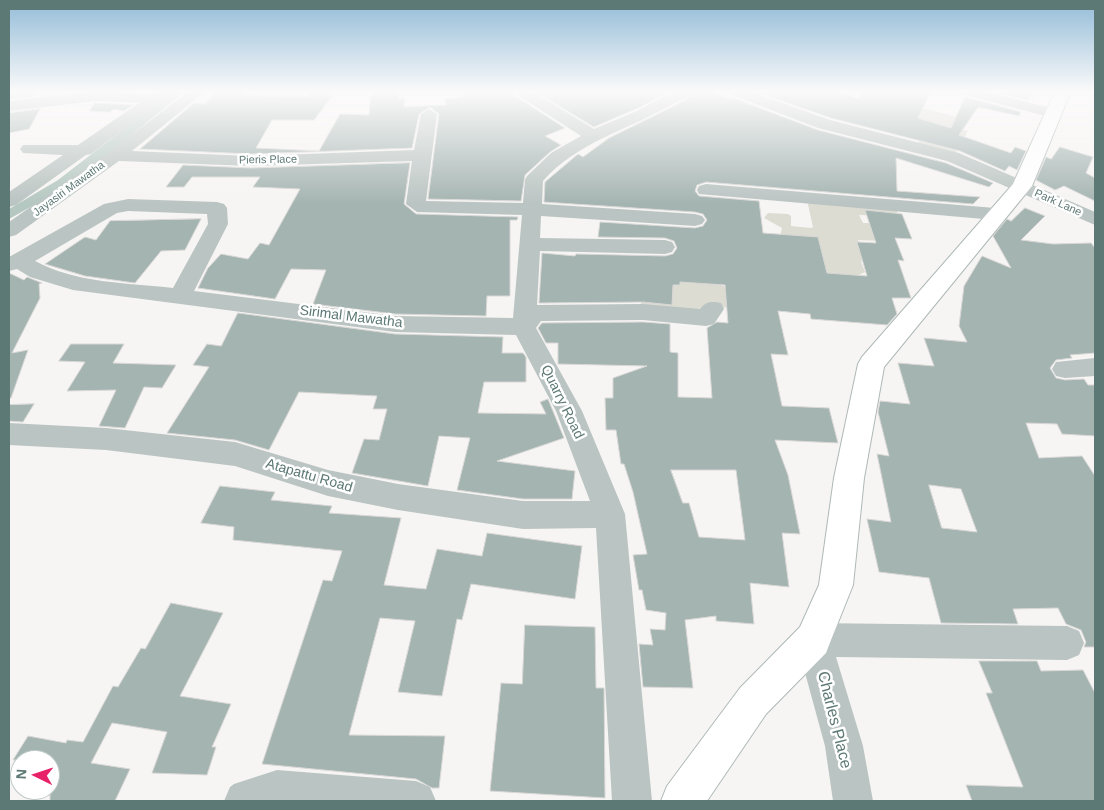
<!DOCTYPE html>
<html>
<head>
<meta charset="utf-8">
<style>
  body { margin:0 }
  #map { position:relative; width:1104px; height:810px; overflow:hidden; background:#f7f5f3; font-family:Arial,sans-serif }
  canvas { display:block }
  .frame { position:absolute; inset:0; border:10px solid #5d7975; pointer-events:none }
  .north { position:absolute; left:10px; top:750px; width:50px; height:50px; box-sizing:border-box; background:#fff; border:1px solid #bec9c8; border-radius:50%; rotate:274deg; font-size:14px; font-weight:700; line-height:20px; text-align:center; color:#5d7975 }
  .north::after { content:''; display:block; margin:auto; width:18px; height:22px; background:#e82269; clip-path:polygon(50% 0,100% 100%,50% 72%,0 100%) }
</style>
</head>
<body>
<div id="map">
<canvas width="1104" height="810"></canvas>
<div class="frame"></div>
<div class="north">N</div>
</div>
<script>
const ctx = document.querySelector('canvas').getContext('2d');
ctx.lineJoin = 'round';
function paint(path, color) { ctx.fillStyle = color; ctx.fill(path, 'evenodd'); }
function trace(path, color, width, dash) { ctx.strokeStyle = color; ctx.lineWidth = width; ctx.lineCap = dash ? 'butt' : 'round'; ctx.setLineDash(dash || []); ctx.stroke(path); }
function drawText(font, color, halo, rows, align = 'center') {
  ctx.font = font + ' Arial,sans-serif'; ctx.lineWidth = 5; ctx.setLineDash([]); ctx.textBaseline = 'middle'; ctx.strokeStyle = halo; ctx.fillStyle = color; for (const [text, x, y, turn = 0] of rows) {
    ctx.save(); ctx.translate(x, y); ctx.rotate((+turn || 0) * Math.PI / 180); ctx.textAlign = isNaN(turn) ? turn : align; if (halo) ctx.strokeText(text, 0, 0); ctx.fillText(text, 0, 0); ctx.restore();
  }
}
const green = new Path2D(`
  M 924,104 L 923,108 L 954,116 L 956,118 L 953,126 L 968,131 L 953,157 L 915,147 L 925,133 L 898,112 Z
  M 807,200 L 894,205 L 899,216 L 859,215 L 863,223 L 875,223 L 882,241 L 858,240 L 864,256 L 861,262 L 865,272 L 859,275 L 855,282 L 840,280 L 777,248 L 782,228 L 764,218 L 768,213 L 788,214 L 791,216 L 791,226 L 811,228 L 813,227 Z
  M 652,279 L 719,284 L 737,292 L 733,307 L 643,312 L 637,286 Z`);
const canal = new Path2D(`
  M 173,91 L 186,91 L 68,186 L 9,219 L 9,209 L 58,180 Z`);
const building = new Path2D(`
  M 9,91 L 35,91 L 32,97 L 9,99 Z
  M 217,91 L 247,91 L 243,95 L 306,97 L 312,91 L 336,91 L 314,120 L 272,120 L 256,148 L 319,151 L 340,114 L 369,115 L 371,91 L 399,91 L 398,99 L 405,98 L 404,107 L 446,105 L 445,99 L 463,97 L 462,91 L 512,91 L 515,96 L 565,128 L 545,136 L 561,145 L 550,152 L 525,175 L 521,201 L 428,199 L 439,114 L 430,107 L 419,114 L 412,148 L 251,154 L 140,149 L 194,103 L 205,104 Z
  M 535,91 L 671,91 L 638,108 L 594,127 Z
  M 696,91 L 707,91 L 731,99 L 733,98 L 818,130 L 946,163 L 993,183 L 989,187 L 896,158 L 897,191 L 980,197 L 973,204 L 706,182 L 697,185 L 695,191 L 699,196 L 759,201 L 763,233 L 818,237 L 827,273 L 867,276 L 857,242 L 876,243 L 865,210 L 902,214 L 912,239 L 895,238 L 904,261 L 898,260 L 911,298 L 892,298 L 897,314 L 887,325 L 811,319 L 810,314 L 778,311 L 788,355 L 771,354 L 782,406 L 829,408 L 838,443 L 775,440 L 788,475 L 800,534 L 782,533 L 789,587 L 750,583 L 754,624 L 716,621 L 716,616 L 685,620 L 693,688 L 643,687 L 639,644 L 653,645 L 650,629 L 665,630 L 666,613 L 646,610 L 642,590 L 639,590 L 633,555 L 647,554 L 633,492 L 624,464 L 621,464 L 616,430 L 606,430 L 605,398 L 613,398 L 613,378 L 647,366 L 558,364 L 558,343 L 546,343 L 538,328 L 542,323 L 643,322 L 670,324 L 670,352 L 678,353 L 678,397 L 712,398 L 707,328 L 717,322 L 728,323 L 725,285 L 680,282 L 680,285 L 673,285 L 672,305 L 643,302 L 539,303 L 542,253 L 575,256 L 576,254 L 665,256 L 673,254 L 677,248 L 674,241 L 665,238 L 598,237 L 600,222 L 695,228 L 703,226 L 707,220 L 703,214 L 695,212 L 544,202 L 545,182 L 578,154 L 583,157 L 609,138 L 684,101 ZM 671,470 L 736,470 L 745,540 L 699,537 L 689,503 L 683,503 Z
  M 754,91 L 835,91 L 860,99 L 861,91 L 931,91 L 918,118 L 951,128 L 965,97 L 1021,112 L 1019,116 L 978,107 L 959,135 L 1011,153 L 1015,147 L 1026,151 L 1017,170 L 1009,166 L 1005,171 L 960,151 L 831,118 Z
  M 991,91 L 1033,91 L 1028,100 Z
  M 95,103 L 96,103 L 133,105 L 124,111 L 114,109 L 110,112 L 90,111 Z
  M 40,109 L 29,129 L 9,133 L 9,113 Z
  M 1060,147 L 1093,157 L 1086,173 L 1095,178 L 1095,201 L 1064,186 L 1055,190 L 1036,180 L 1046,157 L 1051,159 Z
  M 410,163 L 404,204 L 416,214 L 518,217 L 517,220 L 510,220 L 510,296 L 487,296 L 486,316 L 395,314 L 313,304 L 326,270 L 291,269 L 275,299 L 198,288 L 208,268 L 221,254 L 248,259 L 260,243 L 269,245 L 300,189 L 253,187 L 260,177 L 192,177 L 184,187 L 166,187 L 183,165 L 251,168 Z
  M 1025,208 L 1045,216 L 1021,240 L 1053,244 L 1091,243 L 1095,248 L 1095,353 L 1070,355 L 1072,358 L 1056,360 L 1050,368 L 1056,378 L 1065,380 L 1084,379 L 1088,385 L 1095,385 L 1095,436 L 1062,434 L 1057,424 L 1026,423 L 1039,458 L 1082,456 L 1095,476 L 1095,647 L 1084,647 L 1086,642 L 1081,630 L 1066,624 L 1058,608 L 1013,609 L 1018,624 L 941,623 L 929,578 L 879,572 L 867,519 L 891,522 L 877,454 L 889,456 L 878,412 L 880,401 L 910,404 L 898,363 L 934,366 L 924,338 L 967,342 L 959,326 L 964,286 L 982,256 L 1011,268 L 993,236 L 1007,219 L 1011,221 ZM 929,485 L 961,489 L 977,532 L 942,528 Z
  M 201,219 L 185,250 L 161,251 L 135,283 L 85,276 L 45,264 L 85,237 L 96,240 L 110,221 Z
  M 9,273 L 24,280 L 27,277 L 42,283 L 39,284 L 40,298 L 12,353 L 28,350 L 11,398 L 9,398 Z
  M 238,313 L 395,334 L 503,337 L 502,353 L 523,353 L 526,357 L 526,382 L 484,382 L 478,413 L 546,414 L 540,402 L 548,399 L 564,438 L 497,461 L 575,471 L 572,499 L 523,499 L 457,490 L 470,438 L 439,436 L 428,486 L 352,473 L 364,439 L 379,440 L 387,409 L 373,409 L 377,396 L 299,392 L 269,450 L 235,440 L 167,433 L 209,367 L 193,365 L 207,344 L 221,346 Z
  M 71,344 L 124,344 L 113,363 L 176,365 L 162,388 L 144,387 L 125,428 L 99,426 L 116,390 L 67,391 L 85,362 L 59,361 Z
  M 34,404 L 23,422 L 9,421 L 9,405 Z
  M 220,486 L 275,492 L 271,500 L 332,506 L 329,513 L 401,518 L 384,585 L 426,589 L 437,549 L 482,556 L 487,533 L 582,546 L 575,599 L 471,584 L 462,620 L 457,619 L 442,696 L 398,692 L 415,621 L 380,618 L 349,735 L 445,736 L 439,788 L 432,788 L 416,779 L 262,764 L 323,580 L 332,581 L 342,551 L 233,540 L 234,527 L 201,523 Z
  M 171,603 L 223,613 L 180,696 L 231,704 L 212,747 L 216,747 L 207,775 L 152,773 L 167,732 L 112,723 L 91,763 L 130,769 L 115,801 L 50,801 L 50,760 L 13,760 L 28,736 L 66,743 L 67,740 L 83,742 L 113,686 L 118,687 L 141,648 L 145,649 Z
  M 525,625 L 595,627 L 596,688 L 604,688 L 605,798 L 490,791 L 501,683 L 522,684 Z
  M 979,661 L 1037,661 L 1041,671 L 1083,670 L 1095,693 L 1095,801 L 972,801 L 966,785 L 1023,787 L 986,693 L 992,693 Z`);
const minor = new Path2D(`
  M 96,91 L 151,94 L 156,91 L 174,91 L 91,154 L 86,155 L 16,205 L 9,207 L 9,192 L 63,155 L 23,153 L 20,149 L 23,145 L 78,145 L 139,103 L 96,101 L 9,111 L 9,101 Z
  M 189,91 L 206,91 L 132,151 L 251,156 L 414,150 L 421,114 L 429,109 L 437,114 L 426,201 L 523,203 L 525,180 L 527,176 L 551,153 L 581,136 L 516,94 L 514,91 L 532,91 L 594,129 L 639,110 L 674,91 L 694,91 C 689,98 678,101 671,105 C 628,130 577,142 543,181 L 542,204 L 695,214 L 702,216 L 705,220 L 702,224 L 695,226 L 541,216 L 540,238 L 665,240 L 672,242 L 675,247 L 672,252 L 665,254 L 540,251 L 537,305 L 643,304 L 700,309 C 706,301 712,301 721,303 L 724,309 L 714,324 L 706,326 L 643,320 L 541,321 L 536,328 L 582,411 L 625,514 L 652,801 L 612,801 L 596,528 L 523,529 L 398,510 L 328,496 L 235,466 L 106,450 L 9,445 L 9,423 L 106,428 L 235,442 L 328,470 L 398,484 L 523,501 L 590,501 L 556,411 L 516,335 L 395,332 L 73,290 L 30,277 L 17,269 L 9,271 L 9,257 L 104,204 L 128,199 L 217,202 L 224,204 L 227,208 L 228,224 L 194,291 L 395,316 L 513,318 L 522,215 L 417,212 L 406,204 L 412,161 L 251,166 L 119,161 L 16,235 L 9,237 L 9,222 L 109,152 ZM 128,211 L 207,214 L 208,224 L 173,288 C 128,283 75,283 35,261 L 117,213 Z
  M 727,91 L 749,91 L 830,120 L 959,153 L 1095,212 L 1095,225 L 947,161 L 818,128 L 729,94 Z
  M 959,91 L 984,91 L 1059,110 L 1061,113 L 1053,118 L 961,94 Z
  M 706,184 L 995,208 L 1002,210 L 1005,214 L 1002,218 L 995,220 L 699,194 L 697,190 L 699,186 Z
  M 1095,358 L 1095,376 L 1065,378 L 1056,376 L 1052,369 L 1056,362 Z
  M 813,623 L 1067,626 L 1079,631 L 1084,643 L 1079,655 L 1067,660 L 836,657 L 863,746 L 873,801 L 833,801 L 825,746 L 796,640 L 801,628 Z
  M 277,770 L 416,781 L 430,787 L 436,801 L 224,801 L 230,787 L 234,784 Z`);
const major = new Path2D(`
  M 1055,91 L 1071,91 L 1032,186 L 884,367 L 864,478 L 853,585 L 831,640 L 826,653 L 766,714 L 707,801 L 661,801 L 667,786 L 740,688 L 800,627 L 819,585 L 834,478 L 858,364 L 862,357 L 1013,184 Z`);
const farStreetnames = [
  ["Pieris Place",268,160,-1],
  ["Jayasiri Mawatha",69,189,-36],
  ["Park Lane",1058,203,24]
];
const streetNames = [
  ["Sirimal Mawatha",351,317,7],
  ["Quarry Road",562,402,64],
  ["Atapattu Road",309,476,16]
];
const nearStreetnames = [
  ["Charles Place",834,720,76]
];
paint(green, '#dcdcd2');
paint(canal, '#b4c7c0');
paint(building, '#a4b4b1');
trace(building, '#d8d7d6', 1);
trace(major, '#aeb9b7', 2);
paint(minor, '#bac4c2');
paint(major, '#fff');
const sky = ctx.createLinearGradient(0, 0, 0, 204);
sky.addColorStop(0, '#93bcd8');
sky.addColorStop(0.45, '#fbfafa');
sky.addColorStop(1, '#fbfafa00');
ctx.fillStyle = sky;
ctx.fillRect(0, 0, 1104, 204);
drawText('11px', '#5d7975', '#fff', farStreetnames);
drawText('14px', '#5d7975', '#fff', streetNames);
drawText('16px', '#5d7975', '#fff', nearStreetnames);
</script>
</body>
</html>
